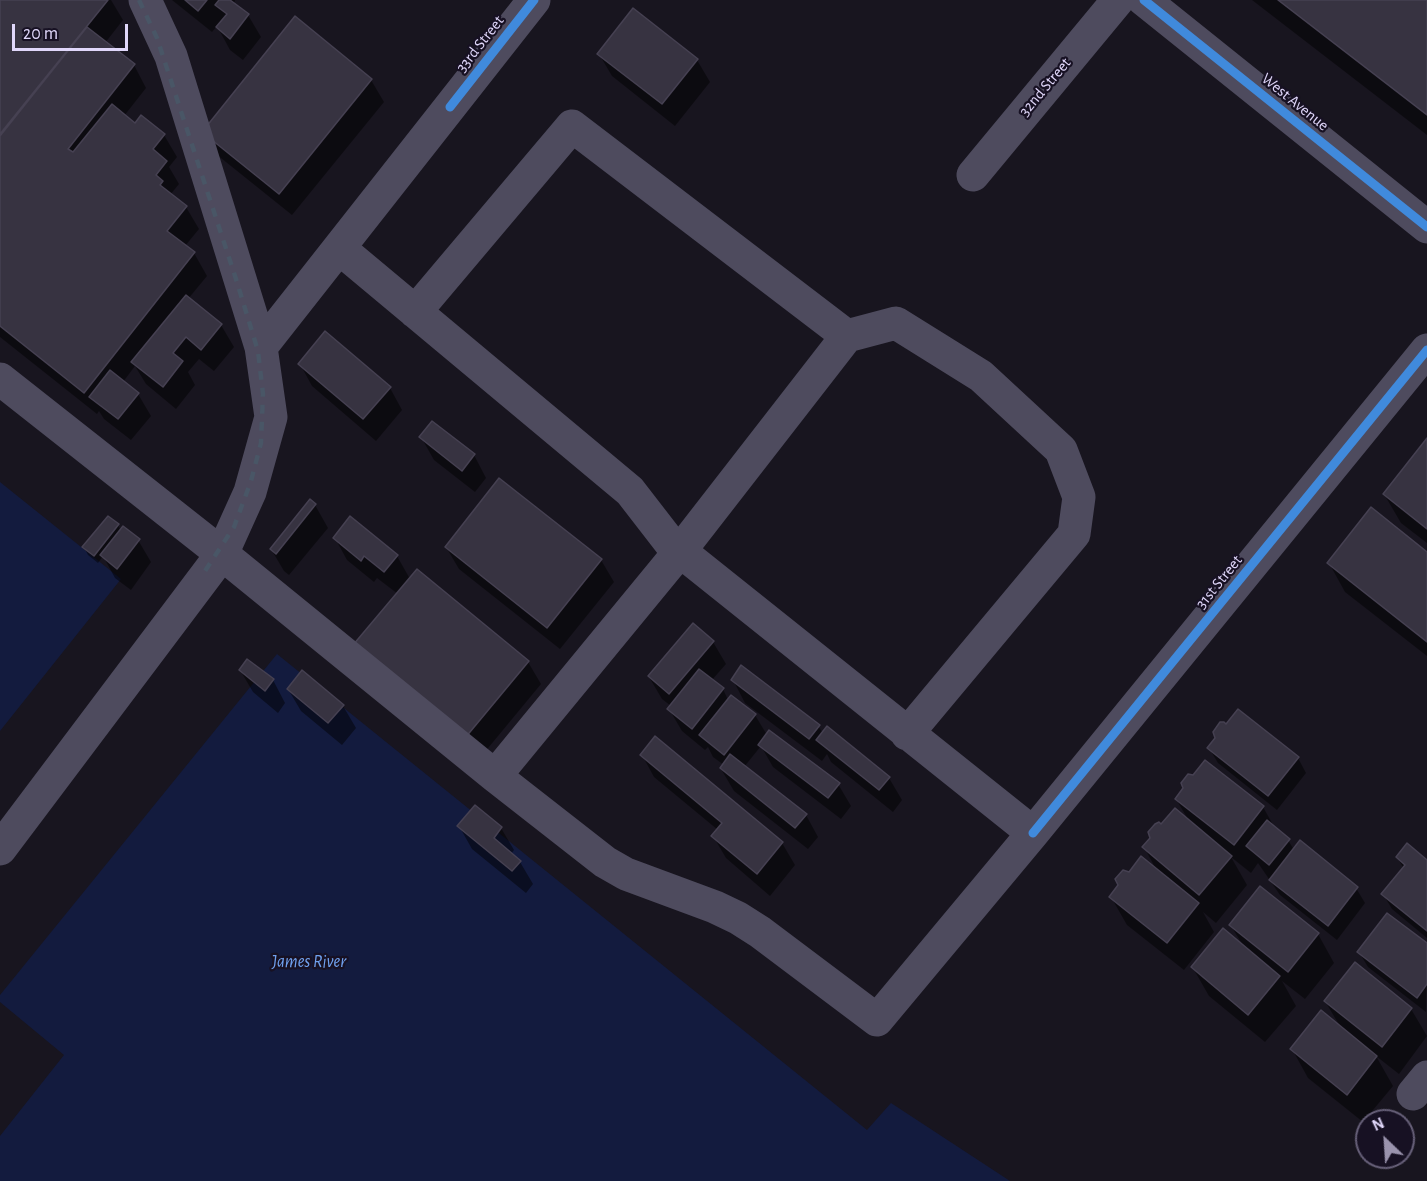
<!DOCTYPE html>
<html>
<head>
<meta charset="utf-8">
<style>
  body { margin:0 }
  #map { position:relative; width:1427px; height:1181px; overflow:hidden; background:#18151f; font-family:"Alegreya Sans",sans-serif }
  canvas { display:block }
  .north { position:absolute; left:1355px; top:1109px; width:60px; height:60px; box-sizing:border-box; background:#171123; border:2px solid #676079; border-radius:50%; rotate:335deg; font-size:16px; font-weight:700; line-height:24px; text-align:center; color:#e0d7fa }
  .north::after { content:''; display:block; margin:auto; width:21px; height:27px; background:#9a93ad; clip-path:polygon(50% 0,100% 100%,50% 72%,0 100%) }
  .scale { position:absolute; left:12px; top:24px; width:116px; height:27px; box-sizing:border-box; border:3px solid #e0d7fa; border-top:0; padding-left:8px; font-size:18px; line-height:21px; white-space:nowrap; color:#e0d7fa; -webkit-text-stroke:4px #171123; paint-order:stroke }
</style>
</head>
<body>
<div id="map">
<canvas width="1427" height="1181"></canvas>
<div class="north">N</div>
<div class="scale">20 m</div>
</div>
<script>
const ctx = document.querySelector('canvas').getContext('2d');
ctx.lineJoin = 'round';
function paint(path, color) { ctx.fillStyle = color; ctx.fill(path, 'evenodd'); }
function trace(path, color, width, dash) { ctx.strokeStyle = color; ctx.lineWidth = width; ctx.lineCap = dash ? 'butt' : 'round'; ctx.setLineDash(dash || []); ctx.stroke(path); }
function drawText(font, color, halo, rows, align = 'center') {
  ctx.font = font + ' "Alegreya Sans",sans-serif'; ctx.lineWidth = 4.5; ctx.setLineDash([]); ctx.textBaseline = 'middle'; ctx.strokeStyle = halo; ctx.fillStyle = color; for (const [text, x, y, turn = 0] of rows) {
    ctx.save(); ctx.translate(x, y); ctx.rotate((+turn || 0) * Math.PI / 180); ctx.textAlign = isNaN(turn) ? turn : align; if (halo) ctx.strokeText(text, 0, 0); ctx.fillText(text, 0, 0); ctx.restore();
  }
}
const water = new Path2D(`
  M 0,482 L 121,579 L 0,731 Z
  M 277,654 L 867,1130 L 891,1103 L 1010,1181 L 0,1181 L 0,1136 L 64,1055 L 0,1002 L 0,995 Z`);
const shadow = new Path2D(`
  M 0,0 L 111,0 L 123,20 L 105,43 L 134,65 L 146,88 L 124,116 L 136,125 L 164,135 L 177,157 L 169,167 L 179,184 L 170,195 L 186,207 L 199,229 L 185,246 L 194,253 L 207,276 L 188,299 L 221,325 L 234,347 L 214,371 L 199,359 L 188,372 L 195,385 L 176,409 L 146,384 L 135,366 L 123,382 L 138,394 L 151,416 L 131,440 L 104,419 L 99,411 L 97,414 L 0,337 Z
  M 172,0 L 235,0 L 234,4 L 248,15 L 261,37 L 243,60 L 230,50 L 217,26 L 212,32 Z
  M 1252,0 L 1427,0 L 1427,135 Z
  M 296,18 L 371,80 L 384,102 L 292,215 L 216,154 L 204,132 Z
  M 599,54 L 697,60 L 710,82 L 675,126 L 612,76 Z
  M 300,364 L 390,388 L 402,410 L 376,441 L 312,386 Z
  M 421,437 L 474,455 L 486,478 L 475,492 L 434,460 Z
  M 1427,440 L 1427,543 L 1401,523 L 1384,494 Z
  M 315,505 L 328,528 L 289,575 L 284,571 L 271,549 Z
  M 118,525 L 121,531 L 138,540 L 151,562 L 131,590 L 115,578 L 103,556 L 98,563 L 88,555 L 84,547 Z
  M 335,538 L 397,556 L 410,579 L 528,662 L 541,684 L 479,759 L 398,594 L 377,578 L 374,582 L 347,560 Z
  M 446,547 L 601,560 L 614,582 L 560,649 L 459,569 Z
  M 1427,554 L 1427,656 L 1345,592 L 1329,563 Z
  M 713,642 L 726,664 L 711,681 L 723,689 L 728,700 L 755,715 L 767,735 L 838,784 L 851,806 L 841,819 L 773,767 L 761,746 L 744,767 L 806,815 L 818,837 L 808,849 L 734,791 L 721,769 L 724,765 L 713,757 L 708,747 L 705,750 L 682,731 L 669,709 L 671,706 L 662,699 L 649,677 Z
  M 240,670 L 273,680 L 285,703 L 278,713 L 253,692 Z
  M 733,680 L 818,726 L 823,733 L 889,778 L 902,800 L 893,812 L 831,762 L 827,754 L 822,761 L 745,703 Z
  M 288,689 L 343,706 L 356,728 L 342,745 L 301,711 Z
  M 655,738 L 782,843 L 795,865 L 770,896 L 726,858 L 713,836 L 718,830 L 654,777 L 642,755 Z
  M 1209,748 L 1298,758 L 1306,773 L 1277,810 L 1218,763 Z
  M 1205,763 L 1263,807 L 1276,830 L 1288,840 L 1294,850 L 1356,888 L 1365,903 L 1337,940 L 1280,895 L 1258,863 L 1251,873 L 1231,857 L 1247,885 L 1216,923 L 1203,912 L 1214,932 L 1184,970 L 1127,925 L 1111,897 L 1129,873 L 1157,871 L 1144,847 L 1161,826 L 1189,821 L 1176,799 Z
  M 475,807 L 501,828 L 514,850 L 511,854 L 520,862 L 533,884 L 526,893 L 472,849 L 459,826 Z
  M 1397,857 L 1427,861 L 1427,938 L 1392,909 L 1383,894 L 1404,869 Z
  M 1231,926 L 1318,934 L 1334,963 L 1305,999 L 1282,981 L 1296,1006 L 1265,1042 L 1209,996 L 1193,968 L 1244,947 Z
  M 1427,945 L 1426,1012 L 1368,967 L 1359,952 Z
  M 1355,964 L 1411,1009 L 1427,1036 L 1399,1074 L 1376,1056 L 1393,1086 L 1363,1122 L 1308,1078 L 1292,1049 L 1341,1028 L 1325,1001 Z`);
const building = new Path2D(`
  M 0,0 L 108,0 L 0,134 Z
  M 185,0 L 207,0 L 198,11 Z
  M 219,0 L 230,0 L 249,14 L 230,39 L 216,27 L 227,14 L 215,5 Z
  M 1278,0 L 1427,0 L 1427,115 Z
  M 633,8 L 698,59 L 662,104 L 597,54 Z
  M 295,16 L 372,79 L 279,194 L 202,132 Z
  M 87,27 L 135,64 L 68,149 L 73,152 L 112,104 L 135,123 L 141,115 L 165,134 L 153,149 L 167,161 L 156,175 L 163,181 L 160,185 L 187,206 L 167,231 L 195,252 L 84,393 L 0,326 L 0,136 Z
  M 186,295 L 222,324 L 201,350 L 186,337 L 173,353 L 183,361 L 163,387 L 131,362 Z
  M 325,331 L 391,387 L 363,419 L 298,364 Z
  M 110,370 L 139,393 L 118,419 L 89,397 Z
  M 432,421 L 475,454 L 462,471 L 419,437 Z
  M 1427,438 L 1427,529 L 1383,494 Z
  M 499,478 L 602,559 L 547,628 L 445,547 Z
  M 310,499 L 316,504 L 276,554 L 270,549 Z
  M 1371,507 L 1427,552 L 1427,642 L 1327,563 Z
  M 108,516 L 119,524 L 94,556 L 82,547 Z
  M 350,516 L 398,555 L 384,572 L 364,556 L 361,561 L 333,538 Z
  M 123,526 L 140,539 L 117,569 L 100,555 Z
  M 417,569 L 529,661 L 465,738 L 353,645 Z
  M 693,623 L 714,641 L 669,694 L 648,676 Z
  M 247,659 L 274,679 L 265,691 L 239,670 Z
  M 741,665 L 820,725 L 809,739 L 731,680 Z
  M 699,669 L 724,688 L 692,729 L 667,709 Z
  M 302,670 L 344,705 L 328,723 L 287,689 Z
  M 731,695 L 756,714 L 724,755 L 699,735 Z
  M 1238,709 L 1299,757 L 1268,796 L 1207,748 L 1215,738 L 1213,732 L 1220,722 L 1224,722 L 1226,724 Z
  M 827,726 L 890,777 L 879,790 L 816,740 Z
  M 769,730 L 840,783 L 828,798 L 758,745 Z
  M 655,736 L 783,842 L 757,874 L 711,836 L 722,823 L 640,755 Z
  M 730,754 L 807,814 L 795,828 L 720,768 Z
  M 1205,760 L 1264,806 L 1234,845 L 1175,799 L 1183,788 L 1181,783 L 1188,774 L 1193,775 Z
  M 475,805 L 502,827 L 494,838 L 521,861 L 512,871 L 457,826 Z
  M 1175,808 L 1232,856 L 1199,895 L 1142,847 L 1150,838 L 1148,832 L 1155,824 L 1159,822 L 1161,824 Z
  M 1267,820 L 1290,839 L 1269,865 L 1246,846 Z
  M 1300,840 L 1358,887 L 1328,926 L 1269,880 Z
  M 1407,843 L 1427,860 L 1427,931 L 1381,894 L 1405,865 L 1396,857 Z
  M 1141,856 L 1199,903 L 1167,943 L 1109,897 L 1118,885 L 1115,879 L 1123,870 L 1129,872 Z
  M 1260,886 L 1319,933 L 1288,972 L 1229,925 Z
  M 1387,913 L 1427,943 L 1427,984 L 1417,998 L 1357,952 Z
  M 1223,928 L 1280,976 L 1248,1015 L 1191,967 Z
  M 1355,962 L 1412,1008 L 1382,1047 L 1324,1001 Z
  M 1321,1010 L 1377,1056 L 1347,1095 L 1290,1049 Z`);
const minor = new Path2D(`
  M 1144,0 L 1427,227
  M 973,175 L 1118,0
  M 339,248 L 630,491 L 671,544 L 680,551 L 1033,833
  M 415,312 L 572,126 L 847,336 L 680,551 L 495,776
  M 847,336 L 896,323 L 981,376 L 1061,450 L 1079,497 L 1074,534 L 907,734
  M 261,347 L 534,0
  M 0,379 L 222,554 L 495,776 L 605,862 L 626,874 L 715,907 L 738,918 L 760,932 L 877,1020 L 1033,833 L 1427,350
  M 0,849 L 222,554 L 250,492 L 271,417 L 261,347 L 171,56 L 145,0
  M 1413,1094 L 1427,1077`);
const rail = new Path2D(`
  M 139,0 L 157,38 L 236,279 L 258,351 L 263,394 L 261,443 L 251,481 L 234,527 L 201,577`);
const cycleway = new Path2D(`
  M 1144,0 L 1427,227
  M 450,107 L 534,0
  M 1033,833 L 1427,350`);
const streetNames = [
  ["33rd Street",480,44,-52],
  ["32nd Street",1045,87,-50],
  ["West Avenue",1295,102,39],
  ["31st Street",1219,582,-51]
];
const waterNames = [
  ["James River",309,962]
];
paint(water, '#131b3e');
paint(shadow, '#0007');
paint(building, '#373341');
trace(building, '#464152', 1.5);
trace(minor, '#4e4b5e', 33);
trace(rail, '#495666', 4.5, [9, 8]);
trace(cycleway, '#408adc', 9);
drawText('16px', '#e0d7fa', '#171123', streetNames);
drawText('italic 18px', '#70a1ef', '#171123', waterNames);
</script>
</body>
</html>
